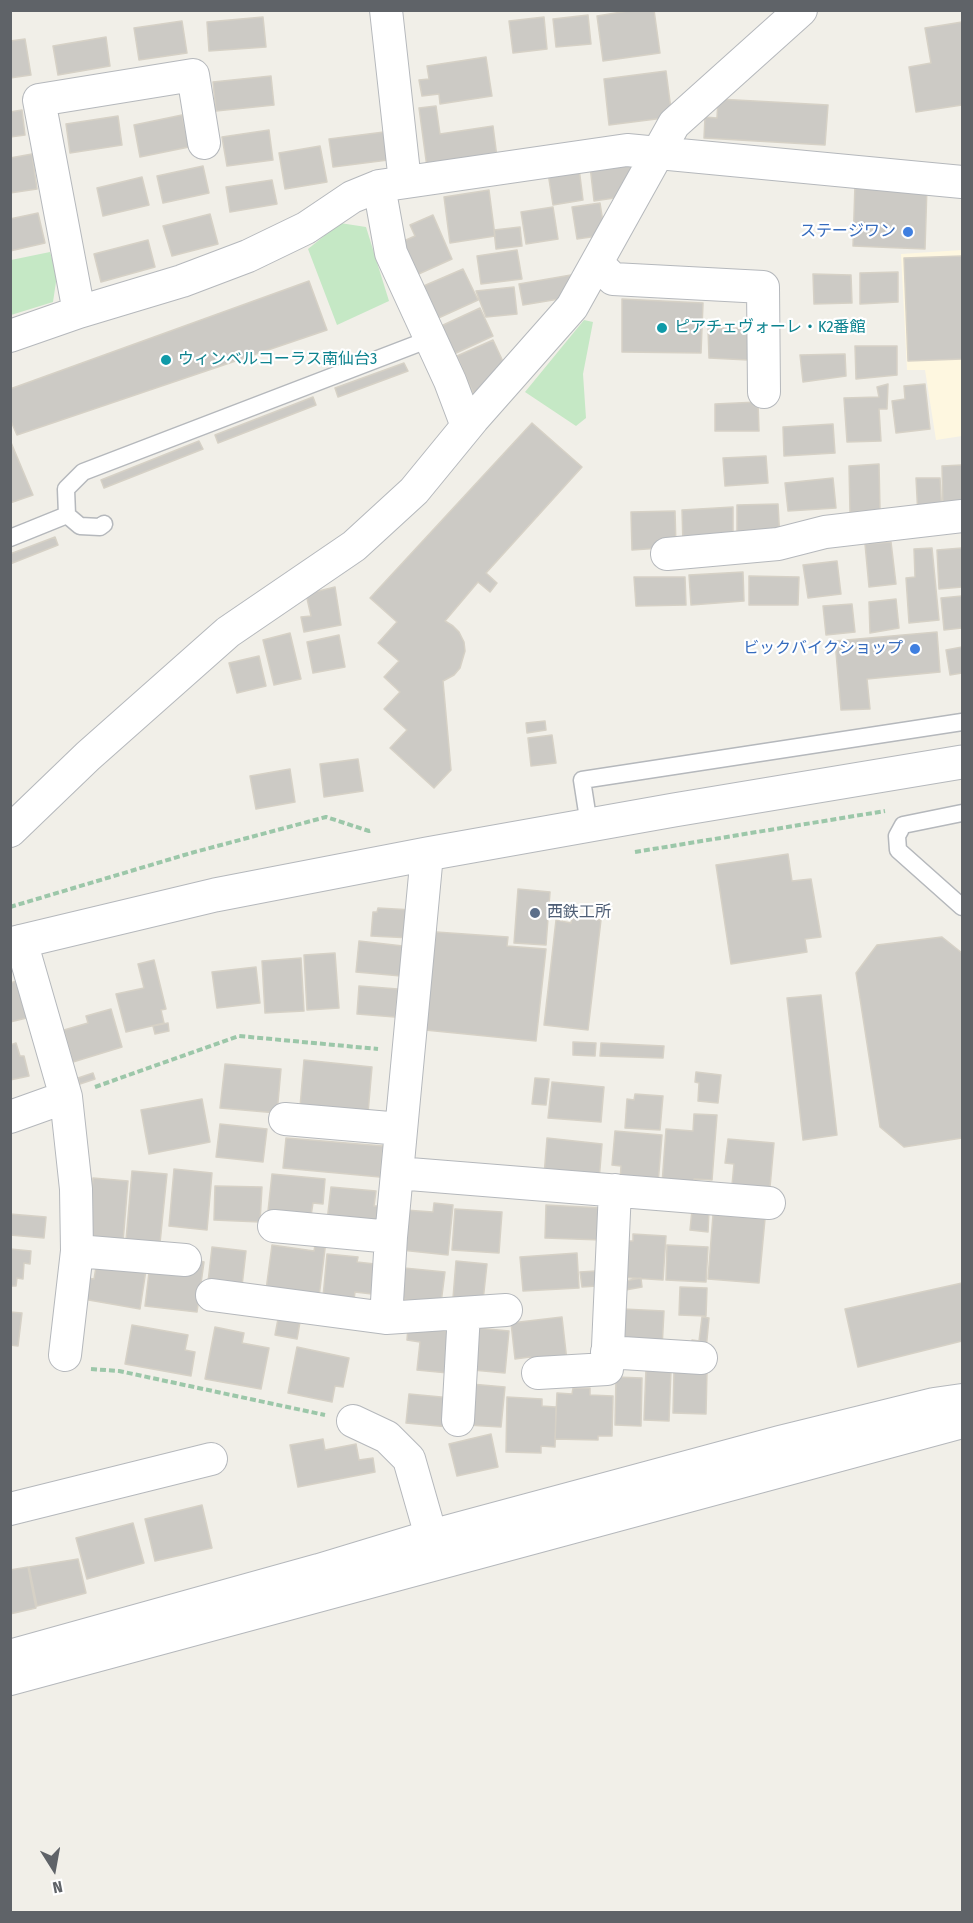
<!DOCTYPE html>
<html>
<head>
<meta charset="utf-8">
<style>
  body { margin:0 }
  #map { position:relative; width:973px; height:1923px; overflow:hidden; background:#f1efe8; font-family:"Fira Sans Condensed",sans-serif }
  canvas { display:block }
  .frame { position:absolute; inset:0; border:12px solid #5f6368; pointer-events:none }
  .north { position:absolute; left:24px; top:1839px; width:60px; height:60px; -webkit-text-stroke:4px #fff; paint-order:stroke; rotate:169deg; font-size:16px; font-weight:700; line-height:24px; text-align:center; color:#5f6368 }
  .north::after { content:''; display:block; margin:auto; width:21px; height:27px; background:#5f6368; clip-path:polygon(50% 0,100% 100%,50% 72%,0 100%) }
</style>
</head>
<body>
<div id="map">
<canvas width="973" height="1923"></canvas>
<div class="frame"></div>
<div class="north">N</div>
</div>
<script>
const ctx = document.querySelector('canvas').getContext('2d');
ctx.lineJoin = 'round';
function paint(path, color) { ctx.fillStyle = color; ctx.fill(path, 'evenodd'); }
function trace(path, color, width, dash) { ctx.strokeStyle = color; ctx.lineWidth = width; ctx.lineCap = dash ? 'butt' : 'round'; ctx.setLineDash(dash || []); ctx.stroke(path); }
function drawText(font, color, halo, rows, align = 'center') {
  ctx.font = font + ' "Fira Sans Condensed","Noto Sans JP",sans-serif'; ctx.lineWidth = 4.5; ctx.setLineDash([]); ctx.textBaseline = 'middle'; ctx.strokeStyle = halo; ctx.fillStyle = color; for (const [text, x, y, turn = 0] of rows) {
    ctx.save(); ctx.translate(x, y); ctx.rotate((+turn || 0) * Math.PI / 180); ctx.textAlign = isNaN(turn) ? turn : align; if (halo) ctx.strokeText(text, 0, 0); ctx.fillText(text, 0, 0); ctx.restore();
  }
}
const commercial = new Path2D(`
  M 962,250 L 962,436 L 936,440 L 925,370 L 907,370 L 901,254 Z`);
const green = new Path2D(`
  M 340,223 L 366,227 L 389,301 L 337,325 L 308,249 Z
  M 50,252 L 57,275 L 53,302 L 11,315 L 11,260 Z
  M 584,320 L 593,322 L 583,374 L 586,418 L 576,426 L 525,392 Z`);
const building = new Path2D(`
  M 634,10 L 654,10 L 660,53 L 603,61 L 597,16 Z
  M 588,15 L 591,44 L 556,47 L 553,19 Z
  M 263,17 L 266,47 L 209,51 L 207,22 Z
  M 544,17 L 547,49 L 513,53 L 509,21 Z
  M 182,21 L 187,53 L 139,60 L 134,28 Z
  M 962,22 L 962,105 L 916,112 L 909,67 L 931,63 L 925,28 Z
  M 106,37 L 110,66 L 58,75 L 53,46 Z
  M 25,39 L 31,75 L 10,78 L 10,41 Z
  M 486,57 L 492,96 L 440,104 L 439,94 L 422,96 L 419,80 L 429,79 L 427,66 Z
  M 666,71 L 672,117 L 609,125 L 604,79 Z
  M 271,76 L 274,105 L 216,111 L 213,82 Z
  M 718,99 L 828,105 L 825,145 L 704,138 L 705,117 L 717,118 Z
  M 436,106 L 440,134 L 493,126 L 498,165 L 428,175 L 419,108 Z
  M 22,110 L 25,135 L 10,137 L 10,112 Z
  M 182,115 L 189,147 L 140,157 L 134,125 Z
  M 118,116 L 122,145 L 70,153 L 66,124 Z
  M 269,130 L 273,160 L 227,166 L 222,137 Z
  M 384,132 L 388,160 L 333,167 L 329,139 Z
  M 320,146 L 327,182 L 285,189 L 279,153 Z
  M 32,154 L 37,189 L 10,193 L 10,158 Z
  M 634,161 L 641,168 L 621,197 L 594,201 L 590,166 Z
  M 203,166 L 209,193 L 163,203 L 157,176 Z
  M 579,168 L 583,200 L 553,205 L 548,173 Z
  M 142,177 L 149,205 L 103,216 L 97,188 Z
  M 272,180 L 277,204 L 230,212 L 226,187 Z
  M 855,184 L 927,186 L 925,249 L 853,246 Z
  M 489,190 L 495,236 L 450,243 L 444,197 Z
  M 600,203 L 605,235 L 577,239 L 572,207 Z
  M 553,207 L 558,239 L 526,244 L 521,212 Z
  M 38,213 L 45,243 L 10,251 L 10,219 Z
  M 210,214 L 218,244 L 172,256 L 163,226 Z
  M 433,215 L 452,259 L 412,277 L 397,244 L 415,236 L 410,225 Z
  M 520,227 L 522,246 L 496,249 L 494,230 Z
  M 148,240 L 155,267 L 101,282 L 94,254 Z
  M 517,250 L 522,279 L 481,284 L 477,256 Z
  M 962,256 L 962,359 L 908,361 L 904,258 Z
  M 463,269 L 478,300 L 434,320 L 419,288 Z
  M 898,272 L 898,302 L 860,304 L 860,273 Z
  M 813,274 L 851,275 L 852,303 L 814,304 Z
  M 571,275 L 559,299 L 523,305 L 519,284 Z
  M 309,281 L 327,330 L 17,435 L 10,419 L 10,389 Z
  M 514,287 L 517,314 L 486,317 L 476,291 Z
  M 622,299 L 703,303 L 701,353 L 622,352 Z
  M 480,308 L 493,336 L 454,354 L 441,326 Z
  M 708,328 L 749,328 L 748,360 L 709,358 Z
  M 493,340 L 506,368 L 474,395 L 457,356 Z
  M 855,346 L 897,346 L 897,375 L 856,379 Z
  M 845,354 L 846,376 L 803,382 L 800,355 Z
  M 404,363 L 408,371 L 338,397 L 335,388 Z
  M 888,384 L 887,409 L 879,409 L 881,441 L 847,442 L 844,398 L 879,397 L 877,387 Z
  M 925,384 L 930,429 L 896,433 L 892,401 L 905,399 L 904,386 Z
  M 313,397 L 316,405 L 218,443 L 215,435 Z
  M 758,402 L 759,431 L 715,431 L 715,404 Z
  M 532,423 L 582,467 L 486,573 L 497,583 L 490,592 L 478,582 L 445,621 L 453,626 L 459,632 L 464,642 L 465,651 L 460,668 L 454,675 L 443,681 L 451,770 L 434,788 L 390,748 L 407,730 L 384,709 L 400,692 L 384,677 L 399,661 L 378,643 L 397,622 L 370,598 Z
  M 833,424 L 835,453 L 784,456 L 783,427 Z
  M 10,440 L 33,495 L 10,503 Z
  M 199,441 L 203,449 L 104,488 L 101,480 Z
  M 766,456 L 768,483 L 725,486 L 723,458 Z
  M 879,464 L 880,510 L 850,512 L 849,466 Z
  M 962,465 L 962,508 L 943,509 L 942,466 Z
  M 833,478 L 836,508 L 788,511 L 785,483 Z
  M 916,478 L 940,478 L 942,514 L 918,516 Z
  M 778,504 L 780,540 L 737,544 L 737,505 Z
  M 733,507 L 733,536 L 683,545 L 682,510 Z
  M 675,511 L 676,547 L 632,550 L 631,512 Z
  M 55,537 L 58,545 L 10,564 L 10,554 Z
  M 891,542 L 896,584 L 869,587 L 865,544 Z
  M 932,548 L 939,620 L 909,623 L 906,578 L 915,577 L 914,549 Z
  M 962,548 L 962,587 L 939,589 L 937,550 Z
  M 837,561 L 841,594 L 808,598 L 803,565 Z
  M 743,572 L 744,601 L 691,605 L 689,575 Z
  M 749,576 L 799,577 L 798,605 L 749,605 Z
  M 634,577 L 685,577 L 686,605 L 636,606 Z
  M 335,587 L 341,625 L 304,632 L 301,617 L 311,616 L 306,594 Z
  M 962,596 L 962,628 L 944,630 L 941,598 Z
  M 896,599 L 899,628 L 870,633 L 869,602 Z
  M 852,604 L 855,632 L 826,635 L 823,606 Z
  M 937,632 L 940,672 L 867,679 L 870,709 L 841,710 L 835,641 Z
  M 290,633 L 301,679 L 274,685 L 263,640 Z
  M 339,635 L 345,667 L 313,673 L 307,642 Z
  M 962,647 L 962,673 L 950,675 L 946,650 Z
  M 259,656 L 266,686 L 237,693 L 229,663 Z
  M 545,721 L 546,730 L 527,733 L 526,723 Z
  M 552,735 L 556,763 L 531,766 L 528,738 Z
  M 358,759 L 363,791 L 324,797 L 320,764 Z
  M 290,769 L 295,802 L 256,809 L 250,776 Z
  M 788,854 L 792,881 L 811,879 L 821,937 L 805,939 L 807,952 L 731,964 L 716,865 Z
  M 518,889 L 550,892 L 546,945 L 514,943 Z
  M 378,908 L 413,910 L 412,938 L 371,936 L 373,912 L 377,912 Z
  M 572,916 L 601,920 L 588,1030 L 544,1025 L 556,920 L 571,923 Z
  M 436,932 L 508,937 L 507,946 L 546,949 L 536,1041 L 425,1030 Z
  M 942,937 L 962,953 L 962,1138 L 904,1147 L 880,1127 L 856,973 L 877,945 Z
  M 359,941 L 403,946 L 401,976 L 356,972 Z
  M 335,953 L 339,1008 L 307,1010 L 304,955 Z
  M 301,958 L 304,1011 L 265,1013 L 262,961 Z
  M 154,960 L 166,1009 L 161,1010 L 164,1023 L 126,1032 L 116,994 L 144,988 L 138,964 Z
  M 256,967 L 260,1003 L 217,1008 L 212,972 Z
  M 24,979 L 35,1016 L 10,1022 L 10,983 Z
  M 359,986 L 398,989 L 395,1017 L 357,1014 Z
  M 821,995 L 837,1135 L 803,1140 L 787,998 Z
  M 111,1009 L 122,1047 L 73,1062 L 64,1030 L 88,1023 L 86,1016 Z
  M 168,1023 L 169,1031 L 155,1034 L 153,1026 Z
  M 573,1042 L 596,1043 L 595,1056 L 573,1055 Z
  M 16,1043 L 20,1056 L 24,1056 L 29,1076 L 10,1080 L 10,1045 Z
  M 601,1043 L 664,1046 L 663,1058 L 600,1056 Z
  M 304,1060 L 372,1067 L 368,1113 L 300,1107 Z
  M 225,1064 L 281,1069 L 277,1113 L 220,1108 Z
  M 696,1072 L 721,1075 L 718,1103 L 698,1101 L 699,1083 L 695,1082 Z
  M 93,1073 L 95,1079 L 80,1084 L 78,1078 Z
  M 535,1078 L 549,1079 L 546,1105 L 532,1104 Z
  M 552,1082 L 604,1087 L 601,1122 L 548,1118 Z
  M 635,1094 L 663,1096 L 660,1130 L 625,1128 L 627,1099 L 634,1100 Z
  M 202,1099 L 210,1142 L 149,1154 L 141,1110 Z
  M 694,1114 L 717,1115 L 712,1180 L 694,1179 L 694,1187 L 662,1184 L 666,1129 L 693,1131 Z
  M 220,1124 L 267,1129 L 263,1162 L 216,1157 Z
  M 615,1131 L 662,1135 L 658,1184 L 620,1181 L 621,1166 L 612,1165 Z
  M 286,1138 L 383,1146 L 380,1177 L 283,1168 Z
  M 547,1138 L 602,1144 L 599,1181 L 544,1176 Z
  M 728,1139 L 774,1143 L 769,1198 L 732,1185 L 734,1164 L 725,1163 Z
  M 174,1169 L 212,1173 L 207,1230 L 169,1226 Z
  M 132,1171 L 167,1174 L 160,1243 L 126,1240 Z
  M 272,1174 L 325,1179 L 323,1204 L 313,1203 L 311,1216 L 268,1211 Z
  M 93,1178 L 128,1181 L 123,1242 L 88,1239 Z
  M 215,1186 L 262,1187 L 260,1222 L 214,1220 Z
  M 331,1187 L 376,1191 L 374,1206 L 379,1206 L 377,1226 L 327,1221 Z
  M 434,1203 L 453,1205 L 448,1255 L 401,1250 L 405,1210 L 433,1212 Z
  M 546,1205 L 603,1208 L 602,1240 L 545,1238 Z
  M 455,1209 L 502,1212 L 499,1253 L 452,1250 Z
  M 692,1210 L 709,1211 L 708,1232 L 690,1230 Z
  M 10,1214 L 46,1217 L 44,1238 L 10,1235 Z
  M 713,1215 L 765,1219 L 759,1283 L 708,1279 Z
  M 633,1234 L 666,1236 L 663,1280 L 618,1277 L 621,1241 L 633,1241 Z
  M 316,1239 L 326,1241 L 319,1297 L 266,1290 L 272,1245 L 314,1251 Z
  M 667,1245 L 708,1247 L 706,1282 L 666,1280 Z
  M 212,1247 L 246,1251 L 242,1286 L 208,1282 Z
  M 10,1249 L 31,1251 L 30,1264 L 24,1263 L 23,1279 L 17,1278 L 16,1286 L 10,1286 Z
  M 577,1253 L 579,1288 L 523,1291 L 520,1257 Z
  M 327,1254 L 358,1257 L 357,1262 L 375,1264 L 372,1294 L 355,1292 L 354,1300 L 323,1297 Z
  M 97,1261 L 146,1270 L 140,1309 L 83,1299 L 87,1278 L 94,1279 Z
  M 200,1261 L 204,1262 L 197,1312 L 145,1306 L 150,1264 Z
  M 456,1261 L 487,1264 L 483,1301 L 453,1298 Z
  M 404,1268 L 445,1272 L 441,1303 L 401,1299 Z
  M 596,1271 L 597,1286 L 582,1287 L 580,1272 Z
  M 641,1278 L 642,1287 L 620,1291 L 619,1282 Z
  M 962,1283 L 962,1341 L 858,1367 L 845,1309 Z
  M 680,1287 L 707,1288 L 706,1316 L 679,1315 Z
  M 623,1309 L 664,1311 L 662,1348 L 621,1346 Z
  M 10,1312 L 22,1313 L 18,1346 L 10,1345 Z
  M 562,1317 L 567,1361 L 531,1365 L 530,1357 L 515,1359 L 511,1323 Z
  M 702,1317 L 709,1318 L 706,1350 L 691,1348 L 692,1340 L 699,1341 Z
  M 278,1319 L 300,1322 L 297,1339 L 275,1335 Z
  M 132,1325 L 188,1335 L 185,1350 L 195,1352 L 191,1376 L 125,1364 Z
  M 215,1327 L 244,1333 L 242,1343 L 269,1348 L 261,1389 L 205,1379 Z
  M 408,1327 L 453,1332 L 448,1373 L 417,1370 L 420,1342 L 407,1340 Z
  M 477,1328 L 509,1331 L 505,1373 L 473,1370 Z
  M 297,1347 L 349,1358 L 343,1387 L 335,1386 L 332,1402 L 288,1393 Z
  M 646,1369 L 671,1370 L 669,1421 L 644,1420 Z
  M 674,1370 L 707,1371 L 706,1414 L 673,1413 Z
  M 616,1377 L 642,1378 L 641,1426 L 615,1425 Z
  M 471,1384 L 505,1387 L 501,1427 L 467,1425 Z
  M 573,1388 L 590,1388 L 590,1395 L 613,1396 L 612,1436 L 598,1436 L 598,1440 L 555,1439 L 557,1393 L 572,1394 Z
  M 409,1394 L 452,1398 L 449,1427 L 406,1423 Z
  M 507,1397 L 542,1399 L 542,1406 L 556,1407 L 555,1447 L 541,1446 L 541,1453 L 506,1452 Z
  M 491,1434 L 498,1467 L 457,1476 L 449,1444 Z
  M 323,1439 L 325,1450 L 356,1444 L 359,1460 L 373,1458 L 375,1472 L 298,1487 L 290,1445 Z
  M 202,1505 L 212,1548 L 155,1561 L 145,1519 Z
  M 133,1523 L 144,1563 L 87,1579 L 76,1538 Z
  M 78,1559 L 86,1593 L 37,1606 L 29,1567 Z
  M 28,1567 L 36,1608 L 10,1614 L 10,1570 Z`);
const path = new Path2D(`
  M 635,852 L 885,811
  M 10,907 L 191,853 L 326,817 L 369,831 L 373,830
  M 95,1087 L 239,1036 L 378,1049
  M 91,1369 L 119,1371 L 325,1415`);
const service = new Path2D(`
  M 67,515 L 80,526 L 100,527 L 104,524
  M 10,538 L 67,515 L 66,489 L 83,472 L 422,342 L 426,330
  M 962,813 L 903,825 L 897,836 L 898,850 L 962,907
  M 589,825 L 582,780 L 962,722`);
const minor = new Path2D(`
  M 386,10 L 405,182
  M 379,186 L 391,253 L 450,381 L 467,426
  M 597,263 L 613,279 L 763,287 L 764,392
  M 79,312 L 39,100 L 193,75 L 204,143
  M 10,336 L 79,312 L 182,281 L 248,256 L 306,228 L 352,197 L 379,186 L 627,150 L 962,182
  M 667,554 L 778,544 L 825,532 L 962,516
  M 10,831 L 88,756 L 228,632 L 354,546 L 414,491 L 473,419 L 572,307 L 674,124 L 801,10
  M 21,941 L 66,1097 L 76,1189 L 77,1251 L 65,1355
  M 10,1117 L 66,1097
  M 285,1119 L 401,1129
  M 397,1173 L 769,1203
  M 274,1226 L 391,1237
  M 77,1251 L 185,1260
  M 212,1295 L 386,1318 L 506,1310
  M 386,1318 L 391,1237 L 427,854
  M 607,1352 L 701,1358
  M 538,1373 L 607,1369 L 615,1190
  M 458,1420 L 464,1313
  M 353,1421 L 387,1437 L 409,1459 L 431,1536
  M 10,1509 L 211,1459
  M 10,1656 L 319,1570 L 431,1536 L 780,1442 L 934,1404 L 962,1400
  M 10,1679 L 962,1422`);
const tertiary = new Path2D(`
  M 10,944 L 215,895 L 427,854 L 674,810 L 962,762`);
const markers = [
  [908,232,6,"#3f7fe0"],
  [662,328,6,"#0f9aa8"],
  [166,360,6,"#0f9aa8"],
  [915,649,6,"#3f7fe0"],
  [535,913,6,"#5c6f8a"]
];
const shopNames = [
  ["ステージワン",896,232],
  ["ビックバイクショップ",903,649]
];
const cultureNames = [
  ["ピアチェヴォーレ・K2番館",674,328],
  ["ウィンベルコーラス南仙台3",178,360]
];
const serviceNames = [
  ["西鉄工所",547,913]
];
paint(commercial, '#fef7e0');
paint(green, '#c5e8c5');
paint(building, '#cccac5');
trace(building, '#d6d1c6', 1.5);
trace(service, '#b5b8bc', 19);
trace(minor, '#b5b8bc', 34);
trace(tertiary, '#b5b8bc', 35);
trace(path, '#9cc7a9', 4, [6, 3]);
trace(service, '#fff', 16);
trace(minor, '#fff', 32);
trace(tertiary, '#fff', 33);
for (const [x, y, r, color] of markers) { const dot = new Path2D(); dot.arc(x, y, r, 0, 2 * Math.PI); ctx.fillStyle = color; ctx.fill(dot); trace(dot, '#fff', 2); }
drawText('16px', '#366cbe', '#fff', shopNames, 'right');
drawText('16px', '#0d838f', '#fff', cultureNames, 'left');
drawText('16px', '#4e5e75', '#fff', serviceNames, 'left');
</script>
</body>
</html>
